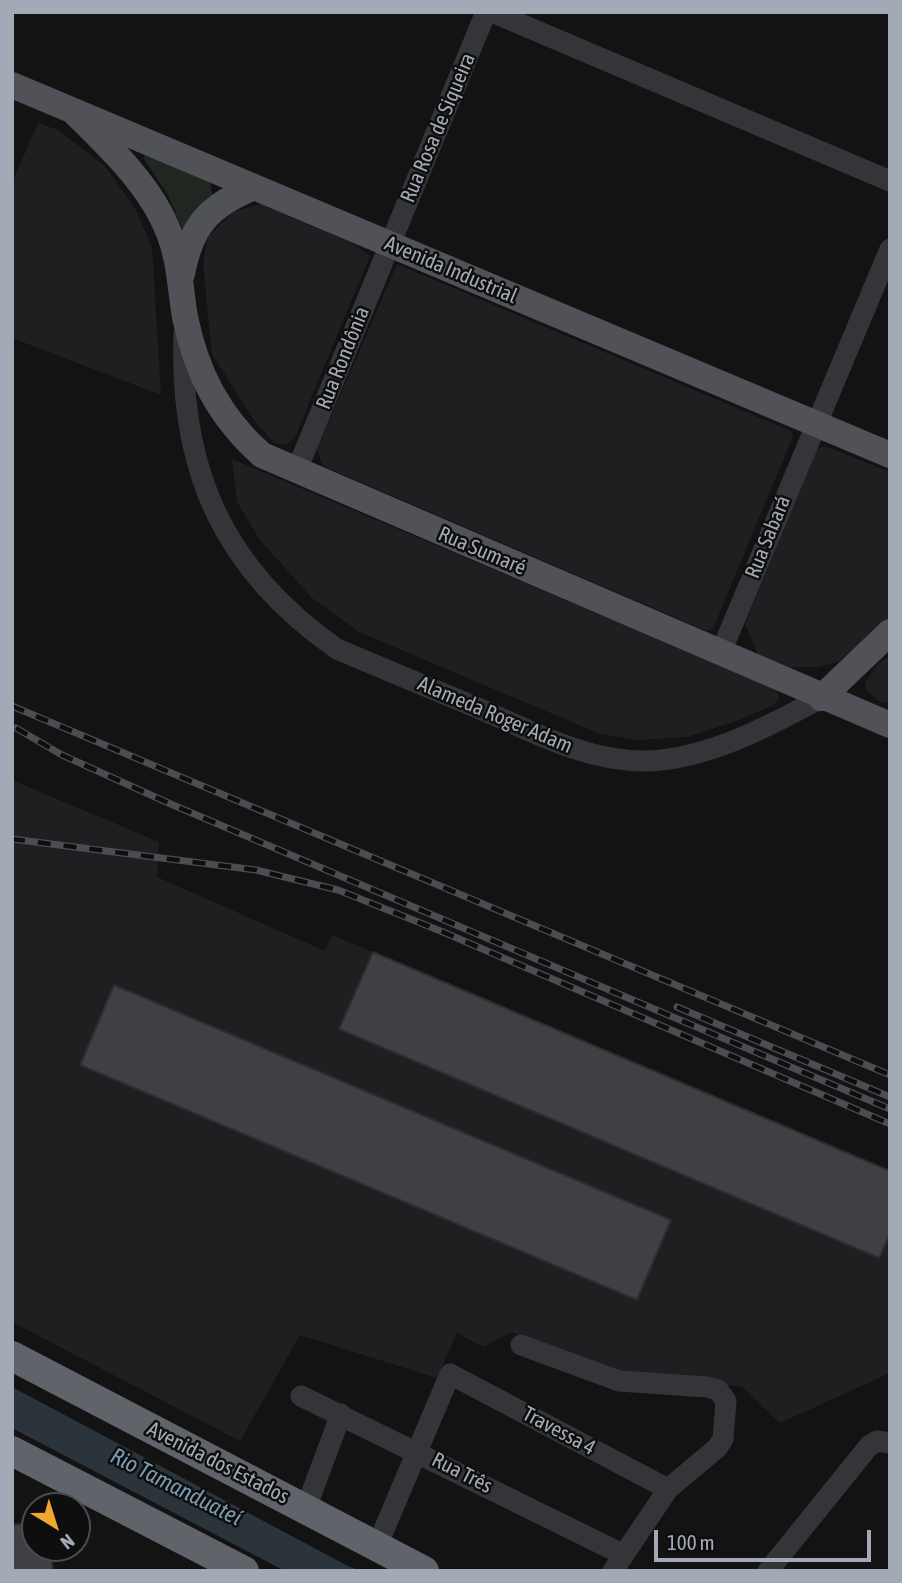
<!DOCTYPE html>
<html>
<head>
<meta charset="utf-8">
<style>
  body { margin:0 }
  #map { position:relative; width:902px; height:1583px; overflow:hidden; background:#131314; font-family:"Asap Condensed",sans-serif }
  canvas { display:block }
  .frame { position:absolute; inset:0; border:14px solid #a4aab5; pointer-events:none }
  .north { position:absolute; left:21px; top:1492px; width:70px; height:70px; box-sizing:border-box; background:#0e0e0f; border:2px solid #4a4c51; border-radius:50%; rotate:142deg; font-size:19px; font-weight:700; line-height:28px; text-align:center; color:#a4aab5 }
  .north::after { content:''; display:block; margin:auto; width:24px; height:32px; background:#f0a62f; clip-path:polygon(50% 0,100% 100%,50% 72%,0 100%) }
  .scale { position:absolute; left:654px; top:1530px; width:217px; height:32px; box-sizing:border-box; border:4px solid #a4aab5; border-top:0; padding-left:9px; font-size:21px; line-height:24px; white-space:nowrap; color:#a4aab5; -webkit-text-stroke:5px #0e0e0f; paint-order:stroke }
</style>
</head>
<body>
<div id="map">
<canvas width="902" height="1583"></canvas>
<div class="frame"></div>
<div class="north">N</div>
<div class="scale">100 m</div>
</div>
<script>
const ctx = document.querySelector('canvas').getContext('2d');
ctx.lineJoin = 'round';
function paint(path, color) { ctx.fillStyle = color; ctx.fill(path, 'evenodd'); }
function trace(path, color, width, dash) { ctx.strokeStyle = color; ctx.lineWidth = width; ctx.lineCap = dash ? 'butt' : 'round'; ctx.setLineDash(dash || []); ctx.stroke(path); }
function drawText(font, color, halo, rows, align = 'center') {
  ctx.font = font + ' "Asap Condensed",sans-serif'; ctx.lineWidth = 5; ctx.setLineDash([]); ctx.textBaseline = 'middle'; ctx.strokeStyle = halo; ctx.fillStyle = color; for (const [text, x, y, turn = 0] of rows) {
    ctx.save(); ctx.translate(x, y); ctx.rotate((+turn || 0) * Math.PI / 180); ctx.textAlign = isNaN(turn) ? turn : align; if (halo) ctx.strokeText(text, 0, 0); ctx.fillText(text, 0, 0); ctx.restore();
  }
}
const built = new Path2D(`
  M 38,123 L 58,130 L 105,166 L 136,210 L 152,247 L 161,395 L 12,338 L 12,183 Z
  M 260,204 L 352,243 L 370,256 L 295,437 L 286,445 L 274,443 L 254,420 L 212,354 L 203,263 L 208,237 L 233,212 Z
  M 397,264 L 791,431 L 793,436 L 713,629 L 707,631 L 323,466 L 317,449 Z
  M 825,446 L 890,472 L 890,617 L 839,661 L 819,667 L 789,667 L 758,655 L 745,624 L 817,449 Z
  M 232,459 L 773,688 L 778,694 L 778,700 L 774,705 L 734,722 L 687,737 L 638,740 L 600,734 L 359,632 L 312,598 L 260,540 L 237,502 Z
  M 890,656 L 890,702 L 880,702 L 867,691 L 865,683 L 878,664 Z
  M 12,780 L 159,842 L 157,877 L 325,951 L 332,935 L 890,1171 L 890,1373 L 780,1423 L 741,1386 L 630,1385 L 512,1332 L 483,1347 L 457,1333 L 437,1378 L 300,1335 L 240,1441 L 12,1322 Z`);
const green = new Path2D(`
  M 145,152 L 210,181 L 213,199 L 183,231 L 168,195 L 144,159 Z`);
const water = new Path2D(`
  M 12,1387 L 348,1566 L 360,1571 L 285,1571 L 12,1428 Z`);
const building = new Path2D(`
  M 373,952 L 890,1171 L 890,1234 L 879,1258 L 339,1029 Z
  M 114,985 L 671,1220 L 637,1300 L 80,1065 Z
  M 35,1522 L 35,1548 L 50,1548 L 53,1571 L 12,1571 L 12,1525 Z`);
const minor = new Path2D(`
  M 492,12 L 890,181
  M 184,334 C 179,471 224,570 337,649 C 386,670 435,690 485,711 C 537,734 589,762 647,761 C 708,759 769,726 821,698
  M 296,472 L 486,12
  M 721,652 L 890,249
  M 521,1345 L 619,1381 L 707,1387 L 718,1390 L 726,1401 L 723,1439 L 717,1448 L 668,1489 L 613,1571
  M 301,1396 L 622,1554
  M 306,1508 L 341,1414
  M 377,1546 L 450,1374 L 668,1489
  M 768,1571 L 869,1446 L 877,1441 L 890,1443`);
const major = new Path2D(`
  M 12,85 L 890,455
  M 73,111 C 108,146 151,185 169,233 C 180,261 180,288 185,317 C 196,372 219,417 262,455 L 890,725
  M 182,274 C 191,225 209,206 254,187
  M 821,698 L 890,632`);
const highway = new Path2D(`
  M 12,1356 L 424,1571
  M 12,1451 L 244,1571`);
const rail = new Path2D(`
  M 12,706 L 890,1075
  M 16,728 L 62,755 L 173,805 L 890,1109
  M 12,839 L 256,870 L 338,890 L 443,932 L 890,1124
  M 677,1007 L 890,1097`);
const streetNames = [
  ["Rua Rosa de Siqueira",438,128,-67],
  ["Avenida Industrial",451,270,23],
  ["Rua Rondônia",343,358,-68],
  ["Rua Sabará",768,537,-68],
  ["Rua Sumaré",482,551,23],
  ["Alameda Roger Adam",495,715,23],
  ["Travessa 4",559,1431,28],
  ["Avenida dos Estados",218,1463,27],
  ["Rua Três",462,1473,27]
];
const waterNames = [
  ["Rio Tamanduateí",176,1487,27]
];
paint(built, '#1f1f21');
paint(green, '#1f2720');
paint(water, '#2b343a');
paint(building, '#3f4044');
trace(building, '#2d2d30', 2);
trace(minor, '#343539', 21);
trace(major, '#505258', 26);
trace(highway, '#60636a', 30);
trace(rail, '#4b4d52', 7);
trace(rail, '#0e0e0f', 4.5, [13]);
drawText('21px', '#a4aab5', '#0e0e0f', streetNames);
drawText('italic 23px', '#7b9ab0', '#0e0e0f', waterNames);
</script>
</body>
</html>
